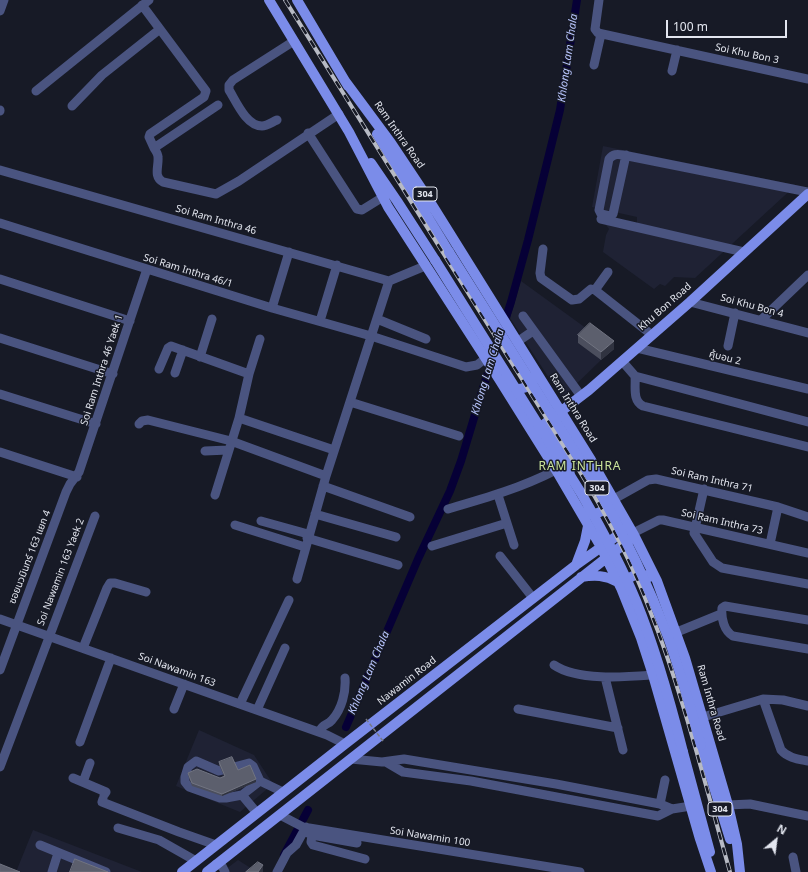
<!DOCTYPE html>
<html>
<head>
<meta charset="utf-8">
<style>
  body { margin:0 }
  #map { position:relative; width:808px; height:872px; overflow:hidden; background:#171a26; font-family:"Noto Sans",sans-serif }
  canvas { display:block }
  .north { position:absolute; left:756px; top:820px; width:40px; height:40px; -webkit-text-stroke:3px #171a26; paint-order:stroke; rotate:29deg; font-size:11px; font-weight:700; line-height:16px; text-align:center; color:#e3e6ef }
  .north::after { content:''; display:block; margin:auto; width:14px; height:18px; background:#e3e6ef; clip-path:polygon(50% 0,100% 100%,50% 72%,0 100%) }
  .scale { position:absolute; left:666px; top:20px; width:121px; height:18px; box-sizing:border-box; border:2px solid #e3e6ef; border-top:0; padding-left:5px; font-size:12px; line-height:14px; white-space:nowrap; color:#e3e6ef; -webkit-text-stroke:3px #171a26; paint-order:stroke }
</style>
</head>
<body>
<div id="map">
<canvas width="808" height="872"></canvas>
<div class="north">N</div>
<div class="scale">100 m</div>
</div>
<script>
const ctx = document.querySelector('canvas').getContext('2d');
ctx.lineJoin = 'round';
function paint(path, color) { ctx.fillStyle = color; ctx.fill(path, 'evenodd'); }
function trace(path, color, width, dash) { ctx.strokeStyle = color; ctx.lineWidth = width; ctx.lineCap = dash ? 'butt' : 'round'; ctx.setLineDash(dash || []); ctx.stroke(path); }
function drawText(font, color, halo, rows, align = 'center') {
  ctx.font = font + ' "Noto Sans","Noto Sans Thai",sans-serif'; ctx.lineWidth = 3; ctx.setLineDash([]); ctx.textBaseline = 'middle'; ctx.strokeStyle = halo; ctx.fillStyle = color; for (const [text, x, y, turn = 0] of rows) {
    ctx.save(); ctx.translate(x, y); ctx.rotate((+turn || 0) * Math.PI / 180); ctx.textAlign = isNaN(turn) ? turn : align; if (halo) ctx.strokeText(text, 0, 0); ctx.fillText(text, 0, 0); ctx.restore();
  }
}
const built = new Path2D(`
  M 603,146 L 796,185 L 695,278 L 674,277 L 665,286 L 660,284 L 654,289 L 603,252 L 606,235 L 609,229 L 606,225 L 612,218 L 637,223 L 637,217 L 592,207 Z
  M 521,281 L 590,331 L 578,343 L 601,360 L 562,398 L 510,318 Z
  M 199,730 L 254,755 L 273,784 L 240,812 L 176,786 Z
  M 33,830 L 142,872 L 16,872 Z
  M 238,860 L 257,872 L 222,872 Z`);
const canal = new Path2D(`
  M 346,727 L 418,559 L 450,491 L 461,461 L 483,388 L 511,302 L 528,240 L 560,110 L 577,0
  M 284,855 L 308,810`);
const minor = new Path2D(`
  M 599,0 L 595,29 L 598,33 L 808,79
  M 142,5 L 206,91 L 204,97 L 150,134 L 149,137 L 154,148
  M 0,11 L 4,0
  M 594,65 L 601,34
  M 672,71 L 677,50
  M 36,91 L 149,0
  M 218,105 L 154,148 C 156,151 158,154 158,157 C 159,166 153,177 163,182 L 216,194 L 239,181 L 339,114
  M 72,106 L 102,75 L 160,29
  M 0,110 L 0,111
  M 277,120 C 272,122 267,126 262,126 C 246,126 236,101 229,90 L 229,85 L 233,80 L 294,41
  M 308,133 L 357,209 L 362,210 L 383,197
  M 626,155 L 613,214 L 610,216 L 601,214 L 599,210 L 609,159 C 613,154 617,154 623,155 L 808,192
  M 0,170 L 389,281 L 425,266
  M 601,219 L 744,252
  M 0,223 L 272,308 L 371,336 L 466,367 L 477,365 L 486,358
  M 543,249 L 540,273 L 541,278 L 572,300 L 579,299 L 591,289 L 595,290 L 652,335
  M 0,279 L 130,321
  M 595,290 L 608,272
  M 690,302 L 808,333
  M 272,308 L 289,252
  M 523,316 L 581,396
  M 377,319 L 426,339
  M 761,320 L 808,275
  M 320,321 L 337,265
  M 0,338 L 113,374
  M 517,342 L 533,331
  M 728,346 L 735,313
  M 637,348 L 808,389
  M 200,357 L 212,319
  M 622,361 L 635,376 L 808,422
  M 159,369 L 168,348 L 171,346 L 249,374
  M 175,373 L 183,350
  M 635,376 C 636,387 632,400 643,406 L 808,447
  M 0,394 L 96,424
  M 350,402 L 459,436
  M 239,418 L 334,450
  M 139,424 L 142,421 L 148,420 L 231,441 L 326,476
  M 205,451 L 228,450
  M 0,452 L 77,477
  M 323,486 L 410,517
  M 704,489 L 694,533 L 713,562 L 722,568 L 808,584
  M 215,495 L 239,418 L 249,374 L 260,339
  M 498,495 L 514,545
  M 614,499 L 648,480 L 656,479 L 778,507 L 808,517
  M 448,509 C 486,498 521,488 556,470
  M 315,514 L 396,537
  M 261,521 L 308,534
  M 235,525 L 305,547
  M 633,533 L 659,520 L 663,520 L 808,553
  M 307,538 L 398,565
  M 770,544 L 778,507
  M 432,546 L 507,523
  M 500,556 L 533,598
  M 297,579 L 326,476 L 389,281
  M 0,619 L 327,735 L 345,744
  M 808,620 L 725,606 L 722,608 C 721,618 724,631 733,636 L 808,649
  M 677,632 L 721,614
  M 83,648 L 107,588 L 110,583 L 115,583 L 146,592
  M 554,665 C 577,681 626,677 653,675
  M 0,670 L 66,492 L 70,484 L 79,472 L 147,269
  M 605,677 L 623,750
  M 763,699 L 781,750 C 788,758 798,759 808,761
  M 240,704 L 289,600
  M 174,709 L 184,684
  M 518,709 L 618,728
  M 257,710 L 285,648
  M 703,717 L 763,699 L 783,700 L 808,706
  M 319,732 C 323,723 327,726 332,720 C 342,709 346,692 345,678
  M 80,742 L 111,658
  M 351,759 L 382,762 L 404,759 L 556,784 L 660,804 L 672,809
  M 386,762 L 403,772 L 471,781 L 658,816 L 672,809 L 691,806
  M 0,767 L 95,516
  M 73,778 L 106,792 L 104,795
  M 260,781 L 242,795 L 226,798 L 220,798 L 189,787 L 185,782 L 185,777 L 188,767 L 196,761 L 219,771 L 249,763 L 253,766 L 260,781 L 283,792
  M 83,782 L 90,763
  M 242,795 L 257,813
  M 103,799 L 102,802 L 179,832 L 216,845
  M 660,804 L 665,780
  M 728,805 L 750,804 L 808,816
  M 280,815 L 303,827 L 580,872
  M 118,828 L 159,840 L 196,861
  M 308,833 L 312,835 L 357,843
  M 312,835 L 311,842 L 313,845 L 365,859
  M 40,845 L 106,872
  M 793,857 L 796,872
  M 216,864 L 222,866 L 225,872
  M 52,872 L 58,853
  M 277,872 L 287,853 L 296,845 L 306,827`);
const major = new Path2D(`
  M 269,0 L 349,132 L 388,207 L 499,379 L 556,470 L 601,547 L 621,588 L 641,638 L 653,675 L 700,839 L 711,872
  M 297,0 L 348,86
  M 345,81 L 391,143 L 427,197 L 591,460 L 634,535 L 657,581 L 685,658 L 728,805 L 737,844 L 740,872
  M 377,134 L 449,252
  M 371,163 L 397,201 L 435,260
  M 509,389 C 520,390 533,388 535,375
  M 550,420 L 549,427 L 568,460 L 570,466 L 569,479
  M 534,432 L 589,390 L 690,302 L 808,194
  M 585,512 C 599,516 605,512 609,497
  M 576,565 L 585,541 L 588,526
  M 581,577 C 595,575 605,575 618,582
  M 622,586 C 629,576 637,571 649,577
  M 701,745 L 730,839
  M 683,752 L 710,852
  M 182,872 L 345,744 L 576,565 L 628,528
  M 207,872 L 633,537`);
const rail = new Path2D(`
  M 285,0 L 580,472 C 607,516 631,560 649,608 C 683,693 705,784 730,872`);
const pathBridge = new Path2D(`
  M 366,719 L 383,741`);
const majorBridge = new Path2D(`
  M 449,252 L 596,485 C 624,534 648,584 668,637 C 681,673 691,709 701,745
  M 435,260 L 581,493 C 601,528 621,564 636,601 C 656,650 670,701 683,752`);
const wall = new Path2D(`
  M 578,335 L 614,349 L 601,360 L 578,343 Z
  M 219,762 L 238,770 L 256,782 L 222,796 L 192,786 L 188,775 L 188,773 L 220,778 L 224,776 L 219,765 Z`);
const shadedWall = new Path2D(`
  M 614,341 L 614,349 L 601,360 L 601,352 Z
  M 256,779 L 256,782 L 222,796 L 222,794 Z
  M 263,865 L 263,872 L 258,872 Z`);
const building = new Path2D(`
  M 590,323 L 614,341 L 601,352 L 578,335 Z
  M 232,757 L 238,770 L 250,765 L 256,779 L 222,794 L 192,783 L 188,773 L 197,769 L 220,778 L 225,776 L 219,762 Z
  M 75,859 L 108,872 L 70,872 Z
  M 258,862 L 263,865 L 258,872 L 246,872 Z
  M 0,864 L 20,872 L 0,872 Z`);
const shields = [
  [425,194,24],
  [597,488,24],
  [720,809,24]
];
const shieldNames = [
  ["304",425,194],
  ["304",597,488],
  ["304",720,809]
];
const streetNames = [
  ["Soi Khu Bon 3",747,54,12],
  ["Ram Inthra Road",399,135,55],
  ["Soi Ram Inthra 46",216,220,16],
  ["Soi Ram Inthra 46/1",188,271,17],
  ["Soi Khu Bon 4",752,306,15],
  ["Khu Bon Road",665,307,-41],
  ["คู้บอน 2",725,358,14],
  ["Soi Ram Inthra 46 Yaek 1",102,370,-72],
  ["Ram Inthra Road",573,408,58],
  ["Soi Ram Inthra 71",712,480,13],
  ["Soi Ram Inthra 73",722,522,13],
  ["ซอยนวมินทร์ 163 แยก 4",30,557,-69],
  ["Soi Nawamin 163 Yaek 2",61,572,-69],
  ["Soi Nawamin 163",177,670,20],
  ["Nawamin Road",407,681,-38],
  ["Ram Inthra Road",711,703,74],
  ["Soi Nawamin 100",430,837,9]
];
const waterNames = [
  ["Khlong Lam Chala",568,58,-82],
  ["Khlong Lam Chala",488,372,-73],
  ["Khlong Lam Chala",369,673,-67]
];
const quarterNames = [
  ["RAM INTHRA",580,467]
];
paint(built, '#1f2234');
trace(canal, '#060036', 8);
trace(minor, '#4a5480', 9);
trace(major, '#7b8ce9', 10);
trace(rail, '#b7bac4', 4);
trace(rail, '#171a26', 2.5, [8]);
trace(pathBridge, '#777a85', 1.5, [4, 2]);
trace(majorBridge, '#7b8ce9', 10);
paint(wall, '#4b4e5d');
paint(shadedWall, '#303340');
paint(building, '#5c5f6d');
trace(building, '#717481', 1);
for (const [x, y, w] of shields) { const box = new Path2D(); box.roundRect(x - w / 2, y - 7, w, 14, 3); ctx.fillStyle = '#171a26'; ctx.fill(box); trace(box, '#e3e6ef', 1); }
drawText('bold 9px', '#e3e6ef', null, shieldNames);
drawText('10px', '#e3e6ef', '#171a26', streetNames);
drawText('italic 11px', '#b9c6fe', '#171a26', waterNames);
ctx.letterSpacing = '1px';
drawText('12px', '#cae49a', '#171a26', quarterNames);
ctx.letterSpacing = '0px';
</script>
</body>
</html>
